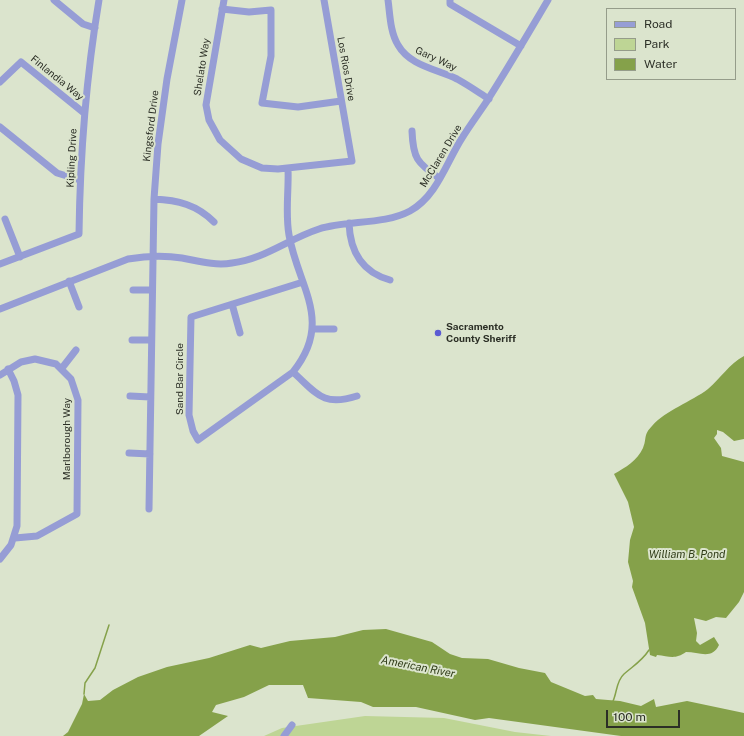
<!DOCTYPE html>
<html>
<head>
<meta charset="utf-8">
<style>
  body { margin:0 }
  #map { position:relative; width:744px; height:736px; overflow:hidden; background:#dbe4cd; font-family:"Public Sans",sans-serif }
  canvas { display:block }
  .legend { position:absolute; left:606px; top:8px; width:130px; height:72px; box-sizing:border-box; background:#dbe4cd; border:1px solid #959c8a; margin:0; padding:5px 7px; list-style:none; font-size:12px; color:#2c2f26 }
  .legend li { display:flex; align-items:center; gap:8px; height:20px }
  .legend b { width:20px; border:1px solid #959c8a }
  .scale { position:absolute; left:606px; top:710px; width:74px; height:18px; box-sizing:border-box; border:2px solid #2c2f26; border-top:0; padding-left:5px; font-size:12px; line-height:14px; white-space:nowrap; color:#2c2f26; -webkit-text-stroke:3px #dbe4cd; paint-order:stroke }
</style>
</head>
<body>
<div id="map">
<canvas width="744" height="736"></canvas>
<ul class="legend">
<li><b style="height:5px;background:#969dd5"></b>Road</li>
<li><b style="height:11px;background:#bed595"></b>Park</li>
<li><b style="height:11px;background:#85a14a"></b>Water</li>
</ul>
<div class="scale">100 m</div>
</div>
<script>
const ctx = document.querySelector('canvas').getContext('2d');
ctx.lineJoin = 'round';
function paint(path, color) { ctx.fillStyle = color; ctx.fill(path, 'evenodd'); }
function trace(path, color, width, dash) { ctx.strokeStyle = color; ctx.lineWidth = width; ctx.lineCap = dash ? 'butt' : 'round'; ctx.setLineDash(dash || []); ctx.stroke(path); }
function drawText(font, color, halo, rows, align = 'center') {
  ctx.font = font + ' "Public Sans",sans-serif'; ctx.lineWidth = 4; ctx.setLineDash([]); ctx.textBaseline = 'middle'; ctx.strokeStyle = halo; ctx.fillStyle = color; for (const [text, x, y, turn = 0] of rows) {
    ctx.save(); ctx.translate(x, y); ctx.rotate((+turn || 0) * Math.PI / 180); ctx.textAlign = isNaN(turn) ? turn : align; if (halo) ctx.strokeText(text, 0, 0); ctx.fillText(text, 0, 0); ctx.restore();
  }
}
const green = new Path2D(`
  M 365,716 L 444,718 L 515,732 L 551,736 L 264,736 L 282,728 Z`);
const water = new Path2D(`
  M 744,356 L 744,439 L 734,441 L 723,432 L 717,430 L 717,434 L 714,438 L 721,448 L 722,456 L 744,462 L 744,592 L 739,602 L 726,618 L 716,617 L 706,621 L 694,618 L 697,633 L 696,641 L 700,645 L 714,637 L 719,645 C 712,660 699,652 686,652 C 675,660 669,656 657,655 L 656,657 L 650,655 L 645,623 L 632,587 L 633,581 L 628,562 L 630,540 L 634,527 L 628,502 L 614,474 C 626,467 637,461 643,448 C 647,439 643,435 652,426 C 666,410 691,402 708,389 C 721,378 729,364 744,356 Z
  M 386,629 L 432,642 L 450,654 L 462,658 L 488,659 L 519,668 L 545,673 L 551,682 L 585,696 L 593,695 L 596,699 L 620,701 L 641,706 L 654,699 L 656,707 L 687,701 L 744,713 L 744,736 L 621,736 L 489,718 L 475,720 L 416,707 L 373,707 L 361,702 L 308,698 L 303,685 L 269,685 L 244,697 L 216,705 L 212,712 L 228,716 L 199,736 L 63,736 L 68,732 L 82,704 L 84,694 L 88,701 L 100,700 L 113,690 L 138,677 L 167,667 L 209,658 L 250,645 L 261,648 L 290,641 L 335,637 L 363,630 Z`);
const stream = new Path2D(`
  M 84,694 L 85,683 L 95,668 L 109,625
  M 613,701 C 617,693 616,681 624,674 C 633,666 642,661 649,650`);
const minor = new Path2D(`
  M 54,0 L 83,24 L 95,28
  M 224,0 L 206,105 L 209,120 L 220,140 L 241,159 L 262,168 L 278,169 L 352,161 L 324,0
  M 388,0 C 390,14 390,32 398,45 C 410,66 437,69 457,79 C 468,85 478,92 489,99
  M 450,0 L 450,4 L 521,46
  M 222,9 L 249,12 L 271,10 L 271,56 L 262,103 L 298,107 L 341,101
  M 0,82 L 21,62 L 84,113
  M 0,127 L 57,173 L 80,180
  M 412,131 C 413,158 417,163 439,178
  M 288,168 C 289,190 285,213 289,235 C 298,287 334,321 293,372 L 198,440 L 193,431 L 189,415 L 191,317 L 303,282
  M 154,199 C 178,200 197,205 214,222
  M 5,219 L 20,257
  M 349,223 C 350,251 361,272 390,280
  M 0,264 L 79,234 C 80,155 86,78 99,0
  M 69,281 L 79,307
  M 133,290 L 152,290
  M 232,304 L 240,333
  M 0,309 L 128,259 C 145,256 164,255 182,258 C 198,261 215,266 232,263 C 265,259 288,239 319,229 C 347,220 384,225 410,211 C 437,196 446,163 462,138 C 470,125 479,113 487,101 C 508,68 528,34 548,0
  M 312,329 L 334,329
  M 132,340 L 151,340
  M 62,368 L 76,350
  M 293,372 C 317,394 323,407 357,396
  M 0,375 L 21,362 L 35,359 L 56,364 L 71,379 L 78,400 L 77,514 L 37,536 L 15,538
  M 130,396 L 150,397
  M 129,453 L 150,454
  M 149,509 L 154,199 L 158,144 L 167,79 L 182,0
  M 0,559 L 11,545 L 17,526 L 18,395 L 14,381 L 8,369
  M 284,736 L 292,725`);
const markers = [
  [438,333,4,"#5b5bd3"]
];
const streetNames = [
  ["Gary Way",436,59,25],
  ["Shelato Way",202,67,-81],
  ["Los Rios Drive",346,69,80],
  ["Finlandia Way",57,78,39],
  ["Kingsford Drive",151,126,-83],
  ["McClaren Drive",441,156,-59],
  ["Kipling Drive",72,158,-87],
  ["Sand Bar Circle",180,379,-90],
  ["Marlborough Way",67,439,-90]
];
const poiNames = [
  ["Sacramento",446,327],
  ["County Sheriff",446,339]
];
const waterNames = [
  ["William B. Pond",687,555],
  ["American River",418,667,11]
];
paint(green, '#bed595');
paint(water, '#85a14a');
trace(stream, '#85a14a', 1.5);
trace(minor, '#969dd5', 7);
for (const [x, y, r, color] of markers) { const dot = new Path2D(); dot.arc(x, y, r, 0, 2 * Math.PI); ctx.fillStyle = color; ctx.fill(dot); trace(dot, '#dbe4cd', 1.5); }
drawText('10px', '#2c2f26', '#dbe4cd', streetNames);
drawText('bold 10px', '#2c2f26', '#dbe4cd', poiNames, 'left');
drawText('italic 11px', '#313d19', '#dbe4cd', waterNames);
</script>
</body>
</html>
